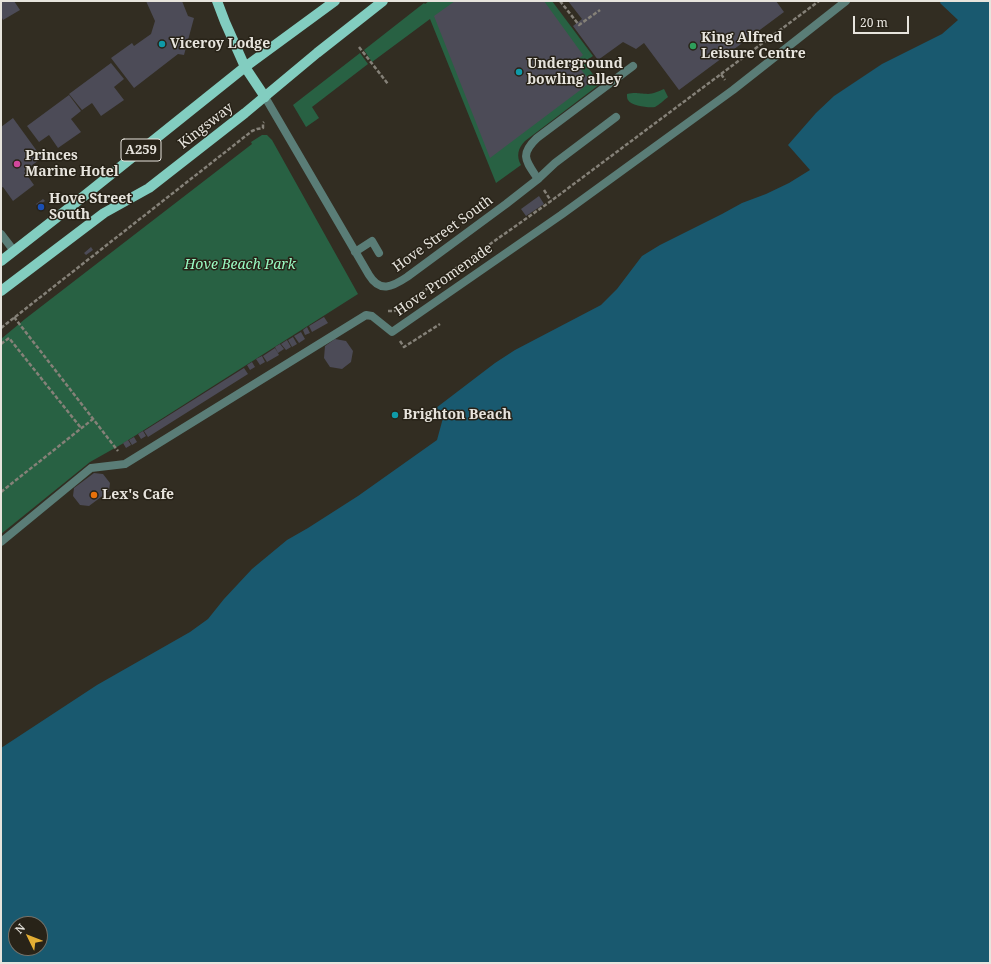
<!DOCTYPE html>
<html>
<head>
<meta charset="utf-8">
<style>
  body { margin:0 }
  #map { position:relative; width:991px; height:964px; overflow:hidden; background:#322d22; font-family:"Noto Serif",serif }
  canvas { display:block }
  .frame { position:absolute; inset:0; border:2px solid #e7e4dd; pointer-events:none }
  .north { position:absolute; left:8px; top:916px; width:40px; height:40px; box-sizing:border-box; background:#282318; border:1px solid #747067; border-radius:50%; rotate:313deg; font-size:11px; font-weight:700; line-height:16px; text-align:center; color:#e7e4dd }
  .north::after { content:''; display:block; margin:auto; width:14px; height:18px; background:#e3ae34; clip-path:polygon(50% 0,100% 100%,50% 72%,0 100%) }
  .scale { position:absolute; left:853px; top:16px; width:56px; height:18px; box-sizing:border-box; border:2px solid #e7e4dd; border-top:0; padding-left:5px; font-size:12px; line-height:14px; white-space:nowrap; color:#e7e4dd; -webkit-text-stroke:3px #282318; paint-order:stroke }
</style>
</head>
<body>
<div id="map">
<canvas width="991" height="964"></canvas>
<div class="frame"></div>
<div class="north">N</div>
<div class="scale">20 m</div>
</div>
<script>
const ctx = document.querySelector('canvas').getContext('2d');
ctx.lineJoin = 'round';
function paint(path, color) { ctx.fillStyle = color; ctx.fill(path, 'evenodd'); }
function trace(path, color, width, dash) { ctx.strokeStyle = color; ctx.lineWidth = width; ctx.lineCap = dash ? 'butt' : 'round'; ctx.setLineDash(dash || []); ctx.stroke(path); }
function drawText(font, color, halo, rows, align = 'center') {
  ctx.font = font + ' "Noto Serif",serif'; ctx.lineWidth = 3; ctx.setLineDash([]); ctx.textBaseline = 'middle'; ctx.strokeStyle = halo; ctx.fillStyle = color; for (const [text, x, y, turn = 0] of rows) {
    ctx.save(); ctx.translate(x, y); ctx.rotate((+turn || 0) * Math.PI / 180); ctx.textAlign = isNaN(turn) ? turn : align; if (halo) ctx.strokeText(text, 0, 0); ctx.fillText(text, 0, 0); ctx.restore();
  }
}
const green = new Path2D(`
  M 429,1 L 552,1 L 593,56 L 584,62 L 600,84 L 525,141 C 518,148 516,156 521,165 L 496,183 L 430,19 L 372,62 L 364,50 L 424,3 L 425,4 Z
  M 360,53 L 368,64 L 312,107 L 319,118 L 306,127 L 293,105 Z
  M 664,89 L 668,97 C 664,100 659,105 655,107 C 649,108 631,106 628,100 C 627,99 627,96 627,94 C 637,92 639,94 648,94 C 653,94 659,91 664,89 Z
  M 262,135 L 267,135 L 272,140 L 358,294 L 122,444 L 90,462 L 1,534 L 1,339 L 25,319 L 252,144 L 251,142 Z`);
const water = new Path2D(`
  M 941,1 L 990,1 L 990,963 L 1,963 L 1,748 L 97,685 L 190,632 L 208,619 L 224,599 L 252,569 L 287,540 L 308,528 L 358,496 L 437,440 L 443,418 L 436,408 L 495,363 L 515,350 L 601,305 L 617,289 L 642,256 L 660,245 L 722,214 L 742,203 L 766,194 L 789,183 L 810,170 L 788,145 L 816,113 L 834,96 L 882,64 L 942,34 L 958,20 L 940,3 ZM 16,924 L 40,924 L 40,948 L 16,948 Z`);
const building = new Path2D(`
  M 1,1 L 14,1 L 20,10 L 3,20 L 1,16 Z
  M 146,1 L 182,1 L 188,16 L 194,18 L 184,55 L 178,54 L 134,88 L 111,58 L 132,43 L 134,46 L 151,34 L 155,21 Z
  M 455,1 L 544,1 L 583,55 L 575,62 L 591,82 L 490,158 L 434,16 Z
  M 568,1 L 776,1 L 784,12 L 679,90 L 644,43 L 636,49 L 623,42 L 598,60 L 573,26 L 582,19 Z
  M 111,63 L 124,79 L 114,87 L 124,100 L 101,116 L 92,103 L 82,110 L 69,94 Z
  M 69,95 L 81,111 L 71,119 L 81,132 L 58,148 L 49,135 L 39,142 L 27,126 Z
  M 13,118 L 42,158 L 24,171 L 34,185 L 13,201 L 3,187 L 1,188 L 1,127 Z
  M 539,196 L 544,204 L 526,216 L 521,209 Z
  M 43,199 L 45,201 L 38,206 L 36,204 Z
  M 91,247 L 93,250 L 86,255 L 84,253 Z
  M 324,317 L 328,323 L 312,332 L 309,326 Z
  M 307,327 L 310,333 L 305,335 L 303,330 Z
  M 301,332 L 305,339 L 299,343 L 294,336 Z
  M 293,337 L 297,344 L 292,347 L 288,340 Z
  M 335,339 L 346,341 L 353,351 L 351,362 L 342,369 L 330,367 L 324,358 L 325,346 Z
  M 287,340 L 291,347 L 286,350 L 281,344 Z
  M 280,344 L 284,349 L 278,353 L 275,347 Z
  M 275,348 L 279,355 L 267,362 L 263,356 Z
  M 262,356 L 265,362 L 260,365 L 256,359 Z
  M 252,362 L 255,367 L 250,370 L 247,365 Z
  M 244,368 L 248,374 L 148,437 L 144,431 Z
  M 143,431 L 146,436 L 141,439 L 138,434 Z
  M 134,437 L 137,442 L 132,445 L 129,440 Z
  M 128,440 L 131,445 L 126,448 L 123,443 Z
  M 94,473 L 103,474 L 110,483 L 109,491 L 89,506 L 80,505 L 73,496 L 74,488 Z`);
const path = new Path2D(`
  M 560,1 L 579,25 L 600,10
  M 359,47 L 388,84
  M 721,74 L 819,1
  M 544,190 L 551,201
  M 411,300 L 551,201 L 721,74 L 725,80
  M 388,311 L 394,311 L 399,309
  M 14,317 L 118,451
  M 1,328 L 252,131 L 257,129 L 263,128 L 263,123 L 264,122
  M 400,341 L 404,347 L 440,324
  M 1,344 L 9,338 L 81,428
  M 1,492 L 93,419`);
const lane = new Path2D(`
  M 538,179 C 526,161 519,155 537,138 L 633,66
  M 1,234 L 14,251`);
const street = new Path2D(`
  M 265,97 L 369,275 C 380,293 392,287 407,277 L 506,204 L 538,179 L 555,163 L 616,117
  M 355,252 L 372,241 L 379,253
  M 1,542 L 91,468 L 125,464 L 366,315 L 372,316 L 392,332 L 561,215 L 733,90 L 846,1`);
const primary = new Path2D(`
  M 217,1 L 225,22 L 245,67 L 265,97
  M 1,261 L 69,208 L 245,67 L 335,1
  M 1,291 L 104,213 L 149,188 L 245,113 L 317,53 L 383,1`);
const markers = [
  [162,44,4,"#0f9aa8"],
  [693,46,4,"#2e9e5b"],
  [519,72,4,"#0f9aa8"],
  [17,164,4,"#d1479c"],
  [41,207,4,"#1a4fb4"],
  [395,415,4,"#0f9aa8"],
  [94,495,4,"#e8710a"]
];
const shields = [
  [141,150,40]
];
const shieldNames = [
  ["A259",141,150]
];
const poiNames = [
  ["King Alfred",701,38],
  ["Leisure Centre",701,54],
  ["Viceroy Lodge",170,44],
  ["Underground",527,64],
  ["bowling alley",527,80],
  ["Princes",25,156],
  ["Marine Hotel",25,172],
  ["Hove Street",49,199],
  ["South",49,215],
  ["Brighton Beach",403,415],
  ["Lex's Cafe",102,495]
];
const streetNames = [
  ["Kingsway",206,126,-38],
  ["Hove Street South",443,234,-36],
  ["Hove Promenade",444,280,-35]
];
const parkNames = [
  ["Hove Beach Park",240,265]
];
paint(green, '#286143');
paint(water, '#19596f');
paint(building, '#4c4b57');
trace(path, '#858178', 2.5, [4, 2]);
trace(lane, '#5a7d77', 8);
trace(street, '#5a7d77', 8);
trace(primary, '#82cdc0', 10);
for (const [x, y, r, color] of markers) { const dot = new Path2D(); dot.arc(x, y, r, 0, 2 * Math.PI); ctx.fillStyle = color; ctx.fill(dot); trace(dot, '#282318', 1.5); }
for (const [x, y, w] of shields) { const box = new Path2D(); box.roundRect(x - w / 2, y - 11, w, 22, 3); ctx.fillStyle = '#282318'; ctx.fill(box); trace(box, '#e7e4dd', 1); }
drawText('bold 13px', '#e7e4dd', null, shieldNames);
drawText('bold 14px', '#e7e4dd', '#282318', poiNames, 'left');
drawText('14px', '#e7e4dd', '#282318', streetNames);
drawText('italic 14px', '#99fac2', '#282318', parkNames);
</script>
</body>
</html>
